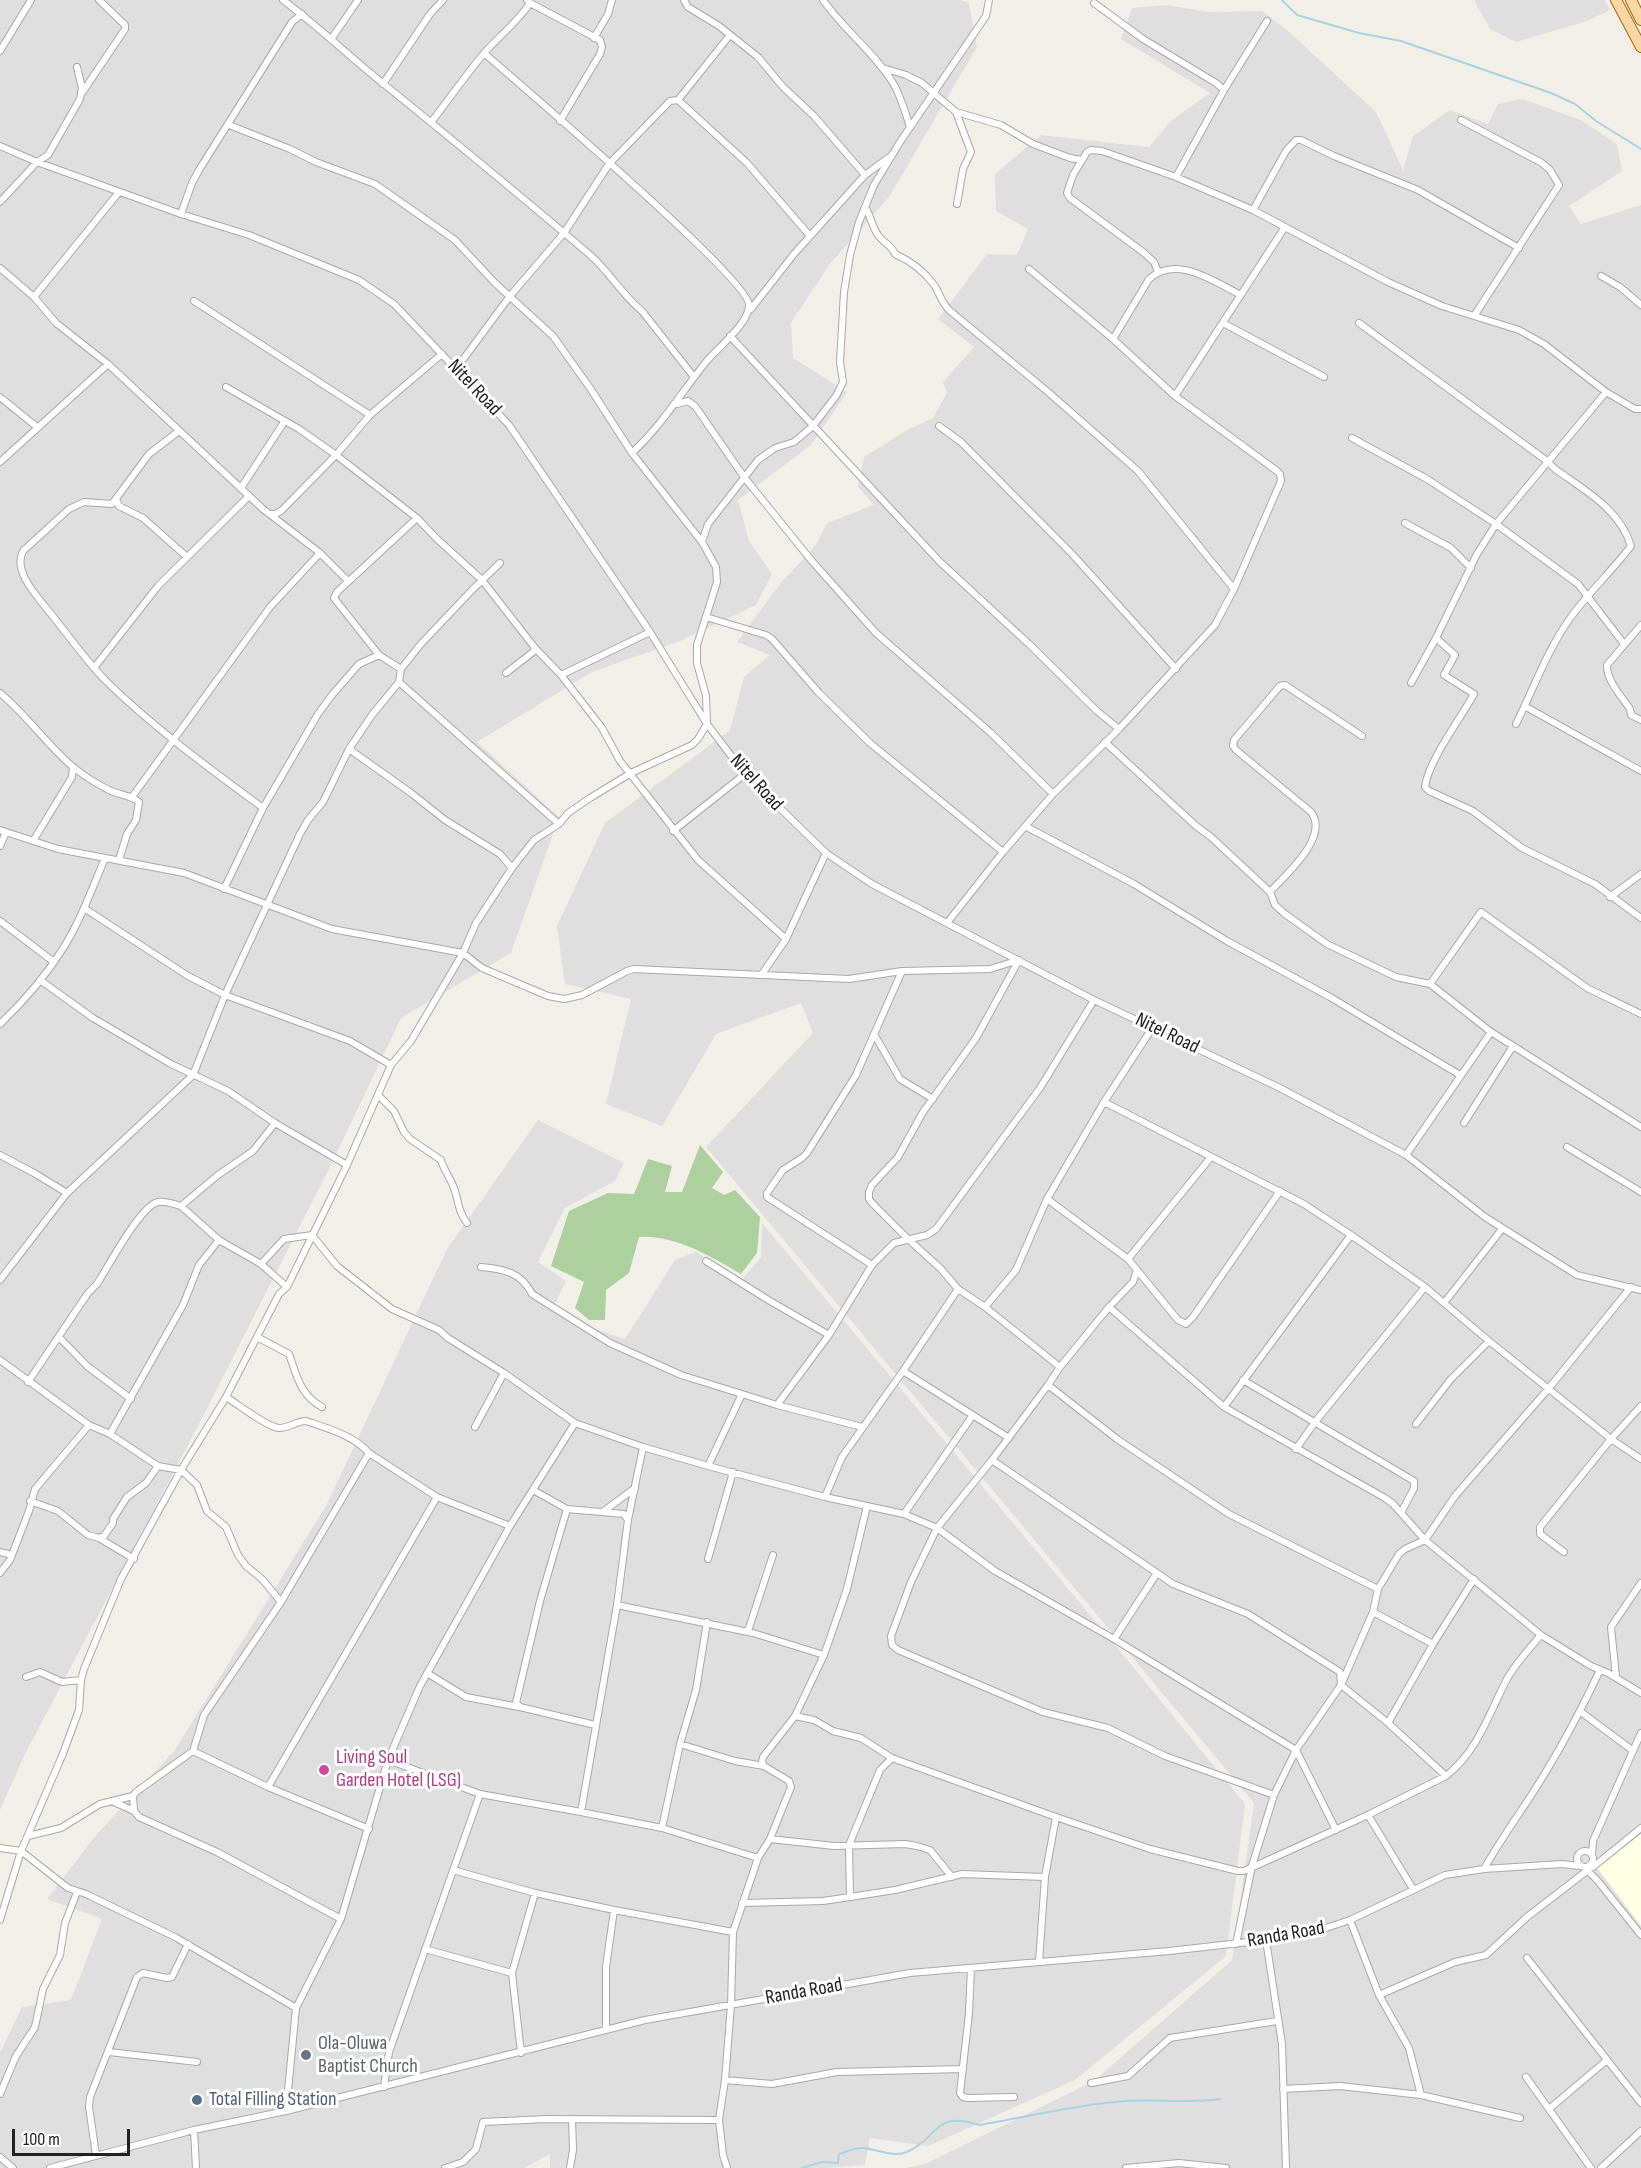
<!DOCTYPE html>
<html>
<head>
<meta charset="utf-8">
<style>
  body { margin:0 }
  #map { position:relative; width:1641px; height:2168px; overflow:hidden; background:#f2efe9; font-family:"Sofia Sans Condensed",sans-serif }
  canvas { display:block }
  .scale { position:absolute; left:12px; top:2129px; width:118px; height:27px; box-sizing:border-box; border:3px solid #222; border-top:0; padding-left:8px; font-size:18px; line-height:21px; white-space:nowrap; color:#222; -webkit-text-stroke:4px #fff; paint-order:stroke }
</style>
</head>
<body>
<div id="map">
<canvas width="1641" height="2168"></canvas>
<div class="scale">100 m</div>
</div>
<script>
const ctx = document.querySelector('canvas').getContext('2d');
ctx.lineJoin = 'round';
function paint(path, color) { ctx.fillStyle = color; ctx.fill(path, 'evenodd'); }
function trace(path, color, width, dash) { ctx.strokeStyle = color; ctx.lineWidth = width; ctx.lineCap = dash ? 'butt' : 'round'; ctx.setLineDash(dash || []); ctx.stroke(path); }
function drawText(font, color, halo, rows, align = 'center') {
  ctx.font = font + ' "Sofia Sans Condensed",sans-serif'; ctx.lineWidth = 6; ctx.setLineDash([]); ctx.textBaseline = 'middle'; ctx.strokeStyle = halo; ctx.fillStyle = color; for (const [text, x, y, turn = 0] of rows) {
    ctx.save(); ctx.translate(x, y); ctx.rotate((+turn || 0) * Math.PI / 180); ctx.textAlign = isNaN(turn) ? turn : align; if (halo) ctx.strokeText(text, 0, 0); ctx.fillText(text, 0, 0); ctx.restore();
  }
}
const residential = new Path2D(`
  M 0,0 L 960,0 L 969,3 L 977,47 L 889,197 L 830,264 L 791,323 L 793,358 L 847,392 L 811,445 L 738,500 L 749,541 L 772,574 L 756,605 L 680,641 L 592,672 L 477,742 L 559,817 L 511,953 L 401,1018 L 330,1167 L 200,1422 L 25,1754 L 0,1810 Z
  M 1474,0 L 1605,0 L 1610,10 L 1587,21 L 1516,42 L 1490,29 Z
  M 1166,5 L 1209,12 L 1262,11 L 1287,30 L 1376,112 L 1403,170 L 1413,136 L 1450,110 L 1488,124 L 1498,104 L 1522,99 L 1581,120 L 1617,144 L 1622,171 L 1569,206 L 1581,224 L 1641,205 L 1641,2168 L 907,2168 L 925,2164 L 1094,2081 L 1232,1960 L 1254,1803 L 706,1147 L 813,1033 L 801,1003 L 716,1034 L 662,1126 L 606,1104 L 631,999 L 565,984 L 557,926 L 605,823 L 730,730 L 744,677 L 770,655 L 737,642 L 779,585 L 816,545 L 827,523 L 874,505 L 858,487 L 864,457 L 907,430 L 933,418 L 947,393 L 943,382 L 974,347 L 938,319 L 987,254 L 1017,255 L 1028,229 L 996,211 L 995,174 L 1041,135 L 1149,147 L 1171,121 L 1210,93 L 1121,39 L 1132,8 Z
  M 538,1120 L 624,1163 L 615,1181 L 565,1208 L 538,1262 L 566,1281 L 555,1304 L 595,1329 L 625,1339 L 675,1260 L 696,1252 L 742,1280 L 761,1257 L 762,1223 L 1111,1640 L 1245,1804 L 1226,1956 L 1075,2080 L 928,2146 L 870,2138 L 865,2165 L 827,2168 L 550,2168 L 550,2154 L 524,2168 L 0,2168 L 0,2053 L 22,2007 L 71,2000 L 102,1919 L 47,1899 L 97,1834 L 175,1750 L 327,1504 L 447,1249 Z`);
const education = new Path2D(`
  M 1641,1834 L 1641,1926 L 1597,1868 Z`);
const forest = new Path2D(`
  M 700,1145 L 723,1172 L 712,1188 L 724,1195 L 735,1190 L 760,1217 L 757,1253 L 741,1274 C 709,1256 676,1235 639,1237 L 629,1273 L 606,1290 L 605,1320 L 589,1320 L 575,1308 L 584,1282 L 551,1266 L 569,1211 L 608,1193 L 634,1194 L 648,1159 L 672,1166 L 665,1192 L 682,1192 Z`);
const stream = new Path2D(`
  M 1282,0 L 1297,15 L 1359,33 L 1401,41 L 1551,93 L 1575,104 L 1596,121 L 1641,149
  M 802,2168 L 822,2162 L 838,2163 L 839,2154 C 846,2152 854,2148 861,2148 C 876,2148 892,2158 907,2152 C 939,2138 933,2110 979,2125 C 1024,2118 1069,2106 1115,2102 C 1150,2098 1186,2104 1221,2099`);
const minor = new Path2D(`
  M 283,0 C 319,27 350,57 385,85 C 454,141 522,197 589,254 C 609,271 622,295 642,311 L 694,377
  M 684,0 L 688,7 L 719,26 L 758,57 L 783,87 L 814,116 L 865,175
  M 823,0 C 844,30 874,52 893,83 C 901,96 905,112 910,127
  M 530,3 L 600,40 L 602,47 L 600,54 L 560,121
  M 1094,3 L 1143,39 L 1216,83 L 1224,90 L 1176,177
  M 332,38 L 358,0
  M 594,38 L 608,14 L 612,0
  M 0,51 L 31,0
  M 484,53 C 518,83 750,280 749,305 C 749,324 718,347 706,362 C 680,394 663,424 632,453
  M 883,68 L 906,75 L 922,83 L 956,112 L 1001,125 L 1033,144 L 1070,158 L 1082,160
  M 383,84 L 430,14 L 443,0
  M 1224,90 L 1267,21
  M 82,93 L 125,29 L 125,25 L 99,0
  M 678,100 L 730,35
  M 956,112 L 971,152 L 963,169 L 957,204
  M 1461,120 L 1542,163 L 1550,170 L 1559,185 L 1474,316
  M 432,121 C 450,98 467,73 486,51 C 500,36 520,19 530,3 L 527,0
  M 0,146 L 37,162 L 181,214 L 249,235 L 359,280 L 394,304 L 509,425 L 650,632 L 707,724 L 745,774 L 826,853 L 872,884 L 1094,1000 L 1280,1088 L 1406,1155 L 1485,1217 L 1577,1275 L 1641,1290
  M 0,202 L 37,162 L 48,155 L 80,99 L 82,88 L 77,67
  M 865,207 C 871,216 872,227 878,235 C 883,243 891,244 895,254 C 911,261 924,271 935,286 C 940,295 942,303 949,310 L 1048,392 L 1138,471 L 1234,589
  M 1253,210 L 1286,151 L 1296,140 L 1301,140 L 1334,156 L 1418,190 L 1519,248
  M 181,214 L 192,183 L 199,170 L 292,22 L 302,14
  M 0,268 L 34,297 L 56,323 L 108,364 L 263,509 L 320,553 L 348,581
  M 1158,272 L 1154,262 L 1143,252 L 1070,198 L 1067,193 L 1073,175 L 1087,152 L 1091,150 L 1102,151 L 1176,177 L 1253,210 L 1388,282 L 1442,306 L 1519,330 L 1544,344 L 1606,392 L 1635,409 L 1641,409
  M 1601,276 L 1620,287 L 1641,305
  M 34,297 L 119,192
  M 194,301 L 370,415
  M 751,309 L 794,254 L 865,175 L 891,156
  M 1223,323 L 1324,377
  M 1359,323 L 1547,461 L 1555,469 C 1584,490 1620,509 1631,546 C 1612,571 1589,592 1571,617 C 1547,650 1534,688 1516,724
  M 730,336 L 940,562 L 1030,645 L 1097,711 L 1119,729
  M 1113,339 L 1149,279 C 1177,254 1214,282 1241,295
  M 456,369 L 510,296 L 564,233 L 609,164 L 670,101 L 678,100 L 747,163 L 810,236
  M 226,387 L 299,429 L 336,455 L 417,518 L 436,538 L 482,580 L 535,648 L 561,675 L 650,632
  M 1606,392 L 1496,524 L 1477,554 L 1436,638 L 1455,655 L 1444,675 L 1474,694 C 1461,718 1428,761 1425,787 L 1429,791 L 1473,811 L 1522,848 L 1595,884 L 1641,918
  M 1175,396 L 1285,227
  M 0,397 L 37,427
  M 677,404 L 688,401 L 695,406 L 744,477 L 811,560 L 876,633 L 991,733 L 1053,794
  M 939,426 L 961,442 L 1073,555 L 1176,669
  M 179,431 L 149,454 L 112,504 L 84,502 L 69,509 L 23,551 C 12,572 39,598 51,614 C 69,636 86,661 106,681 C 154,728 209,768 263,808
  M 1352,438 L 1427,479 L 1496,524 L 1578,584 L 1624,644
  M 0,462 L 108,364
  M 241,488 L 284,422
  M 116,499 L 119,506 L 143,518 L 187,557
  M 271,514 L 276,514 L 282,510 L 336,455 L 370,415 L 442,354
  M 1405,523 L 1451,548 L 1471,568
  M 702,542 L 708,524 L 758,460 L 775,448 L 794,442 L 813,426 L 836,396 L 843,382 L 840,362 L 844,292 L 850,255 L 859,222 L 874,185 L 900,142 L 986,16 L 989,0
  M 706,617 L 766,635 L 772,639 L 819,693 L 870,743 L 1003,852
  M 1641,625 L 1607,665 C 1606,680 1622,697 1630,709 L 1631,715 L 1641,720
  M 94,668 L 158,586 L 249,496
  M 401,669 L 379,655 L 334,598 L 337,592 L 417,518
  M 506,673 L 533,652 L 535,648
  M 561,675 L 602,728 L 620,761 L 698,860 L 786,939
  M 399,682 L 559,824
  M 1411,683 L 1436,638
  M 0,693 C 27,715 46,744 73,767 C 83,775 97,784 109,790 C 119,795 130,795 139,802 L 136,820 L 127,834 L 119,860
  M 1528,708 L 1641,771
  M 1105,742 L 1196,826 L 1211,837 L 1270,892 L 1275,905 L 1285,914 L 1327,944 L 1396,977 L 1430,984 L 1491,1032 L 1641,1127
  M 349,749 L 411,793 L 445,820 L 500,854 L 512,868
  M 132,797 L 270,607 L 320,553
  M 1027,827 L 1134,884 L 1227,941 L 1330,997 L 1460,1075
  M 0,830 L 58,849 L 184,873 L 332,929 L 463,953 L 482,968 L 548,996 L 564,999 L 582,995 L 627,971 L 634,969 L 849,979 L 902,971 L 990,969 L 1019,960
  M 673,831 L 745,774
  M 33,841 L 72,777 L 73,767
  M 0,846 L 6,832
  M 224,889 L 263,808 L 318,714 L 332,695 L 359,664 L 379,655
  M 1270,892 C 1286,874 1330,837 1311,812 L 1236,750 L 1233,746 L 1234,740 L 1280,686 L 1285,685 L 1362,736
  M 1610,897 L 1641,874
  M 84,908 L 188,976 L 225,995 L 350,1041 L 391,1065
  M 0,921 L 54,962
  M 947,923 L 1003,852 L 1053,794 L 1119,729 L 1215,625 L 1234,589 L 1281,481 L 1280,474 L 1277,471 L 1175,396 L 1113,339 L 1029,269
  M 1019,960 L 976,1038 L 923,1112 L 898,1157 L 872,1185 L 869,1192 L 869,1199 L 872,1203 L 908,1239 L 941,1269 L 958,1289 L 985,1307 L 1060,1367
  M 762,974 L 786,939 L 826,853
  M 40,980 L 93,1018 L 171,1064 L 228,1091 L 275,1123 L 347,1165
  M 1430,984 L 1481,912 L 1587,988 L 1641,1014
  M 0,1024 C 23,1002 45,977 62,950 C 80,922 92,889 105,858
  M 874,1034 L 900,1079 L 933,1099
  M 379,1096 L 394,1111 L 404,1132 L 410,1139 L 441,1160 C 444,1171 452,1180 455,1191 C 459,1204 459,1213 467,1223
  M 1104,1102 L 1304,1204 L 1351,1235 L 1425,1287 L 1489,1341 L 1611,1439 L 1641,1459
  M 1464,1123 L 1513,1046
  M 1567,1147 L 1641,1192
  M 0,1155 L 34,1173 L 67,1193
  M 1406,1155 L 1491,1032
  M 1211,1157 L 1128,1259 L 1137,1270 L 1133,1282 L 1109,1307 L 1060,1367 L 1048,1385 L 992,1460 L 937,1528 L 911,1582 L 891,1636 L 892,1645 L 898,1650 L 1043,1712 L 1108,1728 L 1165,1756 L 1274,1795
  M 1047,1199 L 1128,1259
  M 181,1206 L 219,1240 L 261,1264 L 284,1239 L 312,1235 L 337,1266 L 392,1309 L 439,1330 L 448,1338 L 504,1373 L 575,1423 L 643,1447
  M 706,1261 L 770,1301 L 829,1335
  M 261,1264 L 287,1287
  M 872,1265 L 767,1197 L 767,1193 L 783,1170 L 802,1158 L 807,1153 L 856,1075 L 902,971
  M 481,1267 C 504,1269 521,1272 532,1294 L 610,1343 L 681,1375 L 742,1394
  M 1137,1270 L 1178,1320 L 1186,1324 L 1193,1317 L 1280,1191
  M 0,1280 L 67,1193 L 193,1075 L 225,995 L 300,834 L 308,820 L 323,802 L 349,749 L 372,715 L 399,682 L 401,669 L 420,645 L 472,590 L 500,563
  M 1444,1303 L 1502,1229
  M 985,1307 L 1016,1270 L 1047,1199 L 1104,1102 L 1153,1027
  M 1109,1307 L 1224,1407 L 1385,1498 L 1393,1504 L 1425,1540 L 1541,1635 L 1591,1666 L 1608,1673 L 1641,1693
  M 59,1337 L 87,1366 L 131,1399
  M 257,1337 L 289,1354 C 297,1376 300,1395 322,1407
  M 0,1360 L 89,1425 L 110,1434 L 158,1466 L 181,1470 L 197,1485 L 207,1511 L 226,1527 L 238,1555 L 246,1566 L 262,1579 L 281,1602
  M 903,1371 L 1009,1438
  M 1243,1380 L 1414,1481 L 1414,1488 L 1401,1513
  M 28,1382 L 88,1293 L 97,1284 C 108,1267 140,1206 158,1202 C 165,1201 174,1204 181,1206 L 218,1175 L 253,1151 L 275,1123
  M 1048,1385 L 1117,1439 L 1229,1514 L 1378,1589
  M 226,1397 C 239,1405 267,1427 279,1428 C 289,1428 297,1421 306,1421 C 329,1429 353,1435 369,1453
  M 777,1405 L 862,1427
  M 1224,1407 L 1351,1235
  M 1416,1424 L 1451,1379 L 1489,1341
  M 475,1427 L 504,1373
  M 110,1434 L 183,1305 L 199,1265 L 219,1240
  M 1296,1449 L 1315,1422 L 1425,1287
  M 992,1460 L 1173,1584 L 1248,1614 L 1340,1672 L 1341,1685 L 1388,1723 L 1446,1776
  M 708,1466 L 825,1497 L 904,1514 L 937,1528 L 995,1571 L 1114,1639 L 1296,1750 L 1336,1830
  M 533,1490 L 567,1509 L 540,1601 L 516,1703 L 520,1707 L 595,1725
  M 825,1497 L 842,1457 L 903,1371 L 958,1289
  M 30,1501 L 58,1511 L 88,1535 L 99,1538 L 104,1536 L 113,1523 L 113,1519 L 127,1497 L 146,1483 L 158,1466
  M 567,1509 L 624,1514 L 628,1520
  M 604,1511 L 635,1488
  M 904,1514 L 973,1415
  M 99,1538 L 134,1559
  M 0,1552 L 12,1555
  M 1564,1552 L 1540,1534 L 1540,1527 L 1611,1439 L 1641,1406
  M 708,1559 L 733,1472
  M 0,1573 L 10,1560 L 29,1511 L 35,1489 L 89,1425
  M 617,1605 L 753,1633 L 824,1655
  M 1373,1612 L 1433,1644 L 1474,1579
  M 748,1631 L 773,1555
  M 1114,1639 L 1157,1573
  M 427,1673 L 466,1697 L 519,1707
  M 26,1677 L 40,1672 L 62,1682 L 81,1680
  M 1616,1677 L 1611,1627 L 1641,1583
  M 1581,1712 L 1632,1750
  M 795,1716 L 814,1720 L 833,1731 L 861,1738 L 892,1758 L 1056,1817 L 1150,1849 L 1238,1871 L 1244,1871 L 1368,1815 L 1446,1776 C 1478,1751 1489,1713 1507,1679 C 1516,1663 1529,1649 1541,1635
  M 1388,1723 L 1433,1644
  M 680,1744 L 735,1761 L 764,1766
  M 193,1751 L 268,1787 L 369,1829
  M 388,1760 L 480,1794 L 581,1812
  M 268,1787 L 437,1497
  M 114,1802 L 134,1811
  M 1368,1815 L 1413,1889
  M 662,1828 L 680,1744 L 696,1690 L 707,1622
  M 28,1836 L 61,1828 L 100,1804 L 133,1796
  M 770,1839 L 791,1787 L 789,1781 L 764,1766 L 762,1762 L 763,1757 L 795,1716 L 824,1655 L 847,1589 L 867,1506
  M 0,1848 L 21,1851 L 68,1888 L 86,1894 L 175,1937 L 296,2008
  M1577 1859a8 8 0 1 1 16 0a8 8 0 1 1-16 0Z
  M 1592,1855 L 1593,1841 L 1641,1733
  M 758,1858 L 770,1839 L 834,1846 L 905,1844 L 917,1846 L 930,1850 L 952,1877
  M 1593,1867 L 1641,1828
  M 1484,1869 C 1494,1851 1505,1835 1516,1818 C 1548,1772 1576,1721 1600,1670
  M 1586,1869 L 1597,1880 L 1641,1935
  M 453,1870 L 535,1893 L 614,1910 L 733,1932
  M 850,1897 L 849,1845 L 880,1770 L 892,1758
  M 742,1903 L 823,1901 L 850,1897 L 895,1890 L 962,1874 L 1045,1877
  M 341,1919 L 217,1852 L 139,1817 L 134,1811 L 133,1796 L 136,1792 L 193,1751 L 204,1715 L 281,1602 L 369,1453 L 437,1497 L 510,1526
  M 0,1920 L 21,1851 L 62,1756 L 79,1710 L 81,1680 L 84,1669 L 121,1579 L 181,1470 L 226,1397 L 279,1294 L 287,1287 L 347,1165 L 391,1065 L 411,1041 L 463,953 L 476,923 L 512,868 L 534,840 L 559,824 L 568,813 L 590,798 L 631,773 L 692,745 L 698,739 L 707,724 L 706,696 L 697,663 L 697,645 L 717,582 L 716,567 L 702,542 L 632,453 L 590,388 L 553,336 L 495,283 L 455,240 L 375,184 L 316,162 L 290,149 L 229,125
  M 1350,1920 L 1379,1995 L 1409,2048 L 1421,2095
  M 1266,1940 L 1282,2044 L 1286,2168
  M 1236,1944 L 1252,1866 L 1274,1795 L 1296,1750 L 1341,1685 L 1373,1612 L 1378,1589 L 1399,1554 L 1405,1549 L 1425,1540 L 1455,1496 L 1549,1388 L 1631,1287
  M 425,1949 L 512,1973
  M 1527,1958 L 1641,2103
  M 1039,1962 L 1045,1877 L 1056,1817
  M 971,1968 L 969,2013 L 960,2093 L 963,2097 L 968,2098 L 1014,2097
  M 1379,1995 L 1455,1962 L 1486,1955 L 1527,1917 L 1588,1870
  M 606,2029 L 606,1967 L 614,1910
  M 109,2052 L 197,2062
  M 521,2053 L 512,1973 L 535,1893
  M 1526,2077 L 1591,2168
  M 725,2080 L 772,2084 L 837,2072 L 963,2069
  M 1091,2083 L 1128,2076 L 1170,2038 L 1277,2021
  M 384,2087 L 389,2052 L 480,1794
  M 1283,2089 L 1340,2086 L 1421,2095 L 1520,2118
  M 0,2094 L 16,2056 L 35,2027 L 43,1989 L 60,1955 L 65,1923 L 77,1892
  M 1549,2109 L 1607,2060
  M 286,2111 L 296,2008 L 341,1919 L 388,1760 L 420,1686 L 510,1526 L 575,1423
  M 194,2130 L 196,2168
  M 96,2155 L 89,2107 L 90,2097 L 137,1977 L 143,1973 L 167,1978 L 172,1977 L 188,1944
  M 0,2157 L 13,2168
  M 50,2168 L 194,2130 L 286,2111 L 645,2020 L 910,1973 L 1169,1951 L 1266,1940 L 1311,1933 L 1350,1920 L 1445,1875 L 1484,1869 L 1562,1864 L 1580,1866
  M 445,2168 L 463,2162 L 476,2149 L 483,2122 L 547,2119 L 719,2120
  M 570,2168 L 573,2150 L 572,2119
  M 727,2168 L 723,2155 L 719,2120 L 725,2080 L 731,2005 L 733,1932 L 758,1858 L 662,1828 L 581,1812 L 617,1605 L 628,1520 L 643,1447 L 708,1466 L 742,1394 L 777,1405 L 829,1335 L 872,1265 L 894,1243 L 927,1235 L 936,1229 L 1040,1088 L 1094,1000
  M 1126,2168 L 1179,2163 L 1226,2168
  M 1601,2168 L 1641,2131`);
const primary = new Path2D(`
  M 1616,0 L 1641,47
  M 1631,0 L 1641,20`);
const markers = [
  [324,1770,6,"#d1479c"],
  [306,2055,6,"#6b7280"],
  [197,2100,6,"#5c6f8a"]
];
const streetNames = [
  ["Nitel Road",474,388,47],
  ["Nitel Road",756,783,48],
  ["Nitel Road",1167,1034,26],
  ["Randa Road",1286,1935,-10],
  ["Randa Road",804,1992,-10]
];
const hotelNames = [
  ["Living Soul",336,1758],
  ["Garden Hotel (LSG)",336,1781]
];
const worshipNames = [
  ["Ola-Oluwa",318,2044],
  ["Baptist Church",318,2067]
];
const serviceNames = [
  ["Total Filling Station",209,2100]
];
paint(residential, '#e0dfdf');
paint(education, '#ffffe5');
paint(forest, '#add19e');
trace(stream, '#aad3df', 2);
trace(minor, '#a9a9a9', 8);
trace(primary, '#a06b00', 12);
trace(minor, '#fff', 6);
trace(primary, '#fcd6a4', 10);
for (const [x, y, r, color] of markers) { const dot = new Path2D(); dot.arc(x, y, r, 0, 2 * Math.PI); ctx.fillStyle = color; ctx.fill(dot); trace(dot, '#fff', 2); }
drawText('20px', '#222', '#fff', streetNames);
drawText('20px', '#b23c85', '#fff', hotelNames, 'left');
drawText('20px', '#5b616d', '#fff', worshipNames, 'left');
drawText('20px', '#4e5e75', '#fff', serviceNames, 'left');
</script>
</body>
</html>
